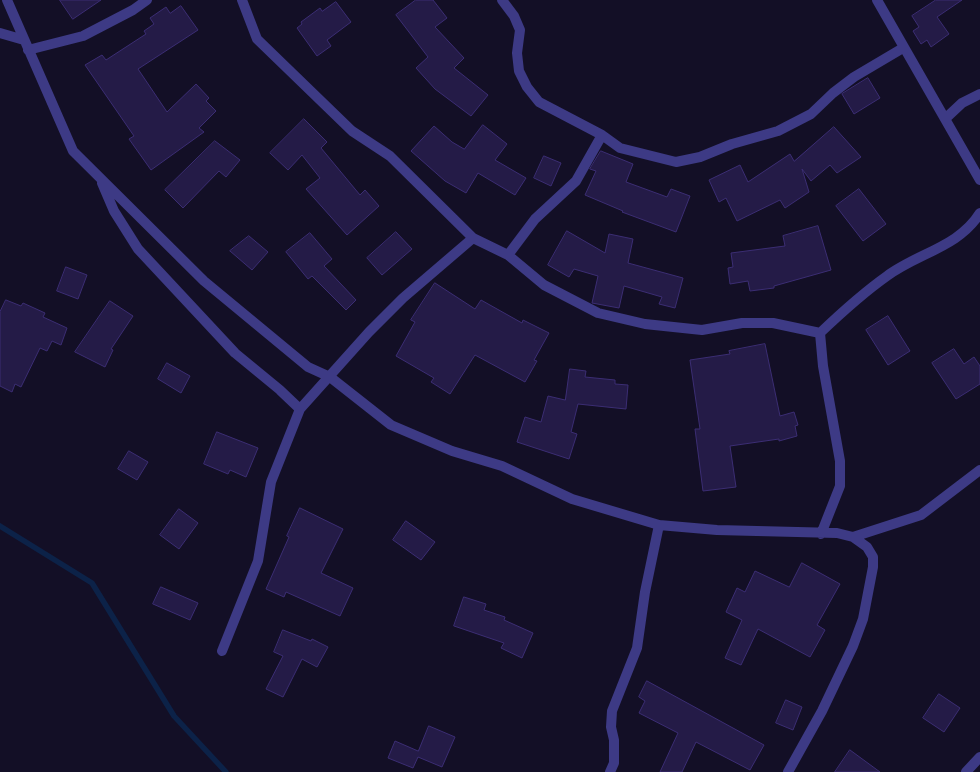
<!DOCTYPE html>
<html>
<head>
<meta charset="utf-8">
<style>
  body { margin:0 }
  canvas { display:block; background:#130f26 }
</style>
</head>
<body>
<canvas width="980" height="772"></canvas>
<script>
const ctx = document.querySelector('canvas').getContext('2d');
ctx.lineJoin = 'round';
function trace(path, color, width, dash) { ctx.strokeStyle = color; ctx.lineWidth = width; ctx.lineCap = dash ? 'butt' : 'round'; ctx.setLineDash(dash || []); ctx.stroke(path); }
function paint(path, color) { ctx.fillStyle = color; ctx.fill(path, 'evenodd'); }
const stream = new Path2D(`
  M 0,526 L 92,583 L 174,716 L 226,772`);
const building = new Path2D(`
  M 60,0 L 101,0 L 73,19 Z
  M 416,0 L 433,0 L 447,18 L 435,27 L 464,58 L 454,68 L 488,95 L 471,116 L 435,89 L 416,68 L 428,57 L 396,15 Z
  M 936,0 L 962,0 L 937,17 L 949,34 L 931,47 L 927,40 L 921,44 L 913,31 L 919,27 L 912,16 Z
  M 336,2 L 351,22 L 327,40 L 331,46 L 317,56 L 297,28 L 302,24 L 301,22 L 320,8 L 322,11 Z
  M 181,6 L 198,30 L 138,69 L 167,112 L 196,84 L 209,98 L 206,101 L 216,111 L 199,128 L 204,132 L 151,170 L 129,139 L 134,136 L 85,65 L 102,55 L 106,60 L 146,34 L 144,31 L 154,24 L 150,18 L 166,7 L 170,13 Z
  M 868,78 L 880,98 L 854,114 L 842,94 Z
  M 304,119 L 327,142 L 321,148 L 360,195 L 365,190 L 379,206 L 347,235 L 306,189 L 320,178 L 302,155 L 288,170 L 270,153 Z
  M 483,125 L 507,144 L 495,160 L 526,178 L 515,195 L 478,173 L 466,193 L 445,181 L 411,151 L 434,126 L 452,142 L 464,149 Z
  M 834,127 L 861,157 L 837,173 L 830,165 L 811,181 L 802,169 L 809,192 L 785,208 L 780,200 L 737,221 L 726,198 L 719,202 L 709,180 L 740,165 L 748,182 L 790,154 L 794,161 Z
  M 215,141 L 240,160 L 226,177 L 219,171 L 183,208 L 165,190 Z
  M 601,151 L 633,164 L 626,182 L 667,197 L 671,189 L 690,196 L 676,232 L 622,212 L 623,211 L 585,195 L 596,171 L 590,169 Z
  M 544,156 L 561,163 L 551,186 L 534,178 Z
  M 859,189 L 886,224 L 863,241 L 836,206 Z
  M 818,226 L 831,270 L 774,286 L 774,288 L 750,291 L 748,281 L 730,284 L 728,268 L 733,267 L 731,253 L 785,246 L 783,236 Z
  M 567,231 L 605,253 L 609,234 L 633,239 L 628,263 L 683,278 L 675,308 L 659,304 L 662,297 L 624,286 L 619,308 L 592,303 L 598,276 L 574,269 L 569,277 L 548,265 Z
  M 396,232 L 412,249 L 382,275 L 367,258 Z
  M 310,233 L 332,259 L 324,266 L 356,300 L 346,310 L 312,276 L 308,279 L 286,252 Z
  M 249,236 L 268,252 L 252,270 L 230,251 Z
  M 66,267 L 87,275 L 78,299 L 57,291 Z
  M 435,283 L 475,309 L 481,300 L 522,323 L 523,320 L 549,333 L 534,360 L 537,361 L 525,382 L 475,355 L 450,394 L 431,382 L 434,378 L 396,356 L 415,322 L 411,320 Z
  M 6,300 L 21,306 L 23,303 L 45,313 L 43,317 L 67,328 L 61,345 L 52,341 L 47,351 L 40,348 L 21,387 L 15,384 L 12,392 L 0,386 L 0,312 Z
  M 110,301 L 133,316 L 111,349 L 113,350 L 105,367 L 75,352 Z
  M 888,316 L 910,351 L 888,365 L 866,330 Z
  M 765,344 L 780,416 L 794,412 L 798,425 L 795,426 L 797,436 L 779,441 L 779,439 L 730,446 L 736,487 L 703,491 L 695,429 L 700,429 L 690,360 L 730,354 L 729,351 Z
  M 954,349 L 964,364 L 974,357 L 980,366 L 980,384 L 956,399 L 932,363 Z
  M 167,363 L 190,376 L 181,393 L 158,379 Z
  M 570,369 L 586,371 L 585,377 L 615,380 L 615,384 L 628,385 L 626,409 L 578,404 L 571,432 L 577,434 L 569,459 L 517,442 L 525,417 L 541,422 L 548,396 L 565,400 Z
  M 217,432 L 258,448 L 246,477 L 230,470 L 228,474 L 204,464 Z
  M 129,451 L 148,462 L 137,480 L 118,469 Z
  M 300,508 L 343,529 L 321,573 L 353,588 L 340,616 L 286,592 L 284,597 L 266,589 L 289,537 L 287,536 Z
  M 179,509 L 198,523 L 179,549 L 160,535 Z
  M 406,521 L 435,542 L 421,560 L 393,540 Z
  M 802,563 L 840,584 L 817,625 L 825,630 L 810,657 L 758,629 L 741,665 L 725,658 L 742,620 L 726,612 L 737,588 L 745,592 L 755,571 L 789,587 Z
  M 161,587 L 198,603 L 190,620 L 153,604 Z
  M 464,597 L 486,604 L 484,610 L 505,617 L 504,620 L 533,633 L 522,658 L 501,648 L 504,643 L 454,626 Z
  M 283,630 L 311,641 L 312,639 L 328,647 L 317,667 L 302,659 L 283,697 L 266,689 L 283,656 L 274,652 Z
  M 647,681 L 764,745 L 750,770 L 696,742 L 682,772 L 660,772 L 678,733 L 639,713 L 645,701 L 639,697 Z
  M 939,694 L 960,708 L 944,732 L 923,718 Z
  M 786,700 L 802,707 L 793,730 L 776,723 Z
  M 429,726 L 455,737 L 442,767 L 418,757 L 413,768 L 388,758 L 395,741 L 418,751 Z
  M 850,750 L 880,772 L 835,772 Z`);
const minor = new Path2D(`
  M 7,0 L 73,151 L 204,281 L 308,367 L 330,377 L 391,425 L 452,451 L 502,466 L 572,499 L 659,525 L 717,530 L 837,533 L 853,537 L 867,547 L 873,557 L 873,567 L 863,619 L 853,646 L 822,711 L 788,772
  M 242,0 L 257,39 L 352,131 L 390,156 L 473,238 L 508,255 L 544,285 L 598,313 L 645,324 L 702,330 L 742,323 L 773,323 L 820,333
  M 502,0 L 514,16 L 520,30 L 517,53 L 519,71 L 527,87 L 539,102 L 602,135 L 620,148 L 676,162 L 700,157 L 732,144 L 778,131 L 811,114 L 833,93 L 854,77 L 903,48
  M 877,0 L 980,180
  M 0,33 L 24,40
  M 28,50 L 83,36 L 133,10 L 147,0
  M 946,118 L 962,103 L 980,94
  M 102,183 L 114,211 L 138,249 L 235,353 L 280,390 L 300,409
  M 508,255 L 535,219 L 576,181 L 602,135
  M 820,333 L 823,366 L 840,461 L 840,486 L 821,534
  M 820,333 C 841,313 863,293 887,276 C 918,253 959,247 980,213
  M 853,537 L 921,515 L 980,470
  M 222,651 L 258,561 L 271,482 L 300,409 L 369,332 L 403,298 L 473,238
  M 610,772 L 614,763 L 614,740 L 611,727 L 612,711 L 637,648 L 645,592 L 659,525
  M 966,772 L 980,757`);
trace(stream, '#0c2248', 5.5);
paint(building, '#241b47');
trace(building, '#3b2d73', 1);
trace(minor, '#3d3a85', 10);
</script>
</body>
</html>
